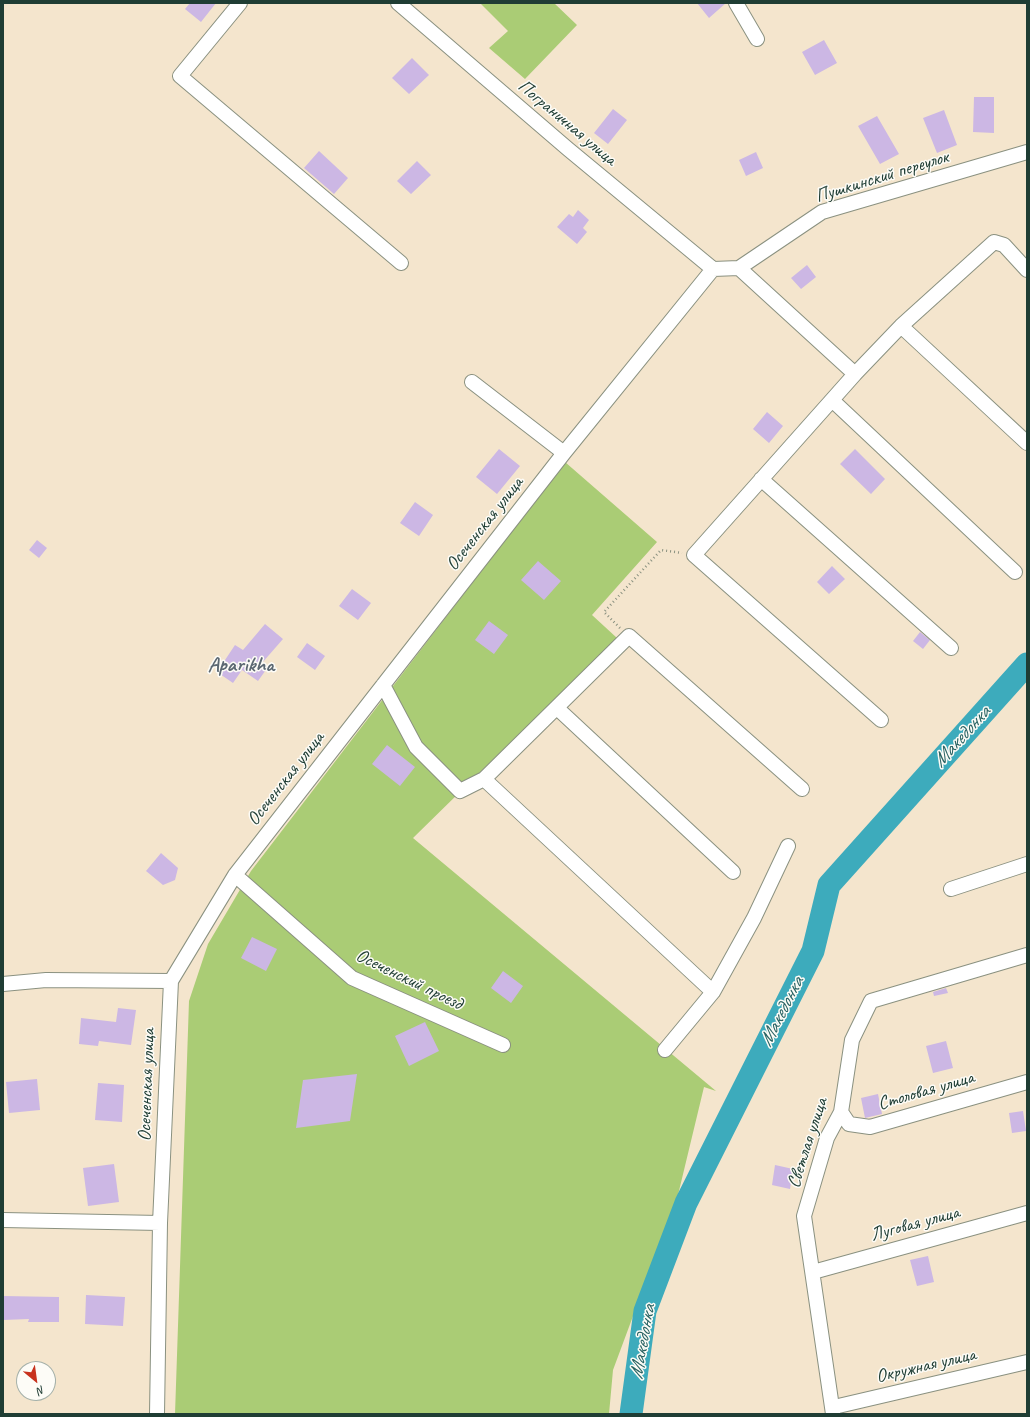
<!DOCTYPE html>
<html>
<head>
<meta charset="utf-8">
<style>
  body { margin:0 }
  #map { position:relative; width:1030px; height:1417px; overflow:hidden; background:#f4e5cd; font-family:Caveat,sans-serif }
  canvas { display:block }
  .frame { position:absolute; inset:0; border:4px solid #1f3d34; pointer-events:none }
  .north { position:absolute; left:16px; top:1361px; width:40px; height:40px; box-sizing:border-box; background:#fdfcf7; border:1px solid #a4b0a9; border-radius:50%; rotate:151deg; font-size:11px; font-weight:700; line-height:16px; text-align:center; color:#1f3d34 }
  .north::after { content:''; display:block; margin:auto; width:14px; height:18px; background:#c8321e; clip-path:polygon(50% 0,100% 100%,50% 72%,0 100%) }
</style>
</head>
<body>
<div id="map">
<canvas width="1030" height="1417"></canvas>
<div class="frame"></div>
<div class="north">N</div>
</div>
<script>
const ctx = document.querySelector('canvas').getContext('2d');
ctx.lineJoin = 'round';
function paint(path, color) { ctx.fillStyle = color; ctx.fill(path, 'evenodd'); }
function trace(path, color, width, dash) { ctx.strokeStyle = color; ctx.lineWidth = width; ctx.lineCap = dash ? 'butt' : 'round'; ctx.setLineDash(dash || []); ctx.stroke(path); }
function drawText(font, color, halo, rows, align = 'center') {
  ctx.font = font + ' Caveat,sans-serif'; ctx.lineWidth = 3; ctx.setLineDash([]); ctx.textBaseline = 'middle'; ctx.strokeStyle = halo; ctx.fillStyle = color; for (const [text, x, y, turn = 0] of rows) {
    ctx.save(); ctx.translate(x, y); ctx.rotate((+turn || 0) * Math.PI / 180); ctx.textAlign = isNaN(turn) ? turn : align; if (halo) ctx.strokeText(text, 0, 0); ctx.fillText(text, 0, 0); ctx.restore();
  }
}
const green = new Path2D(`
  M 480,3 L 554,3 L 577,25 L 525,79 L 489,48 L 508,31 Z
  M 565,462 L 657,542 L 592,615 L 617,638 L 413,838 L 716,1091 L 704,1087 L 678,1195 L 613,1370 L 609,1414 L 175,1414 L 189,1001 L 208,944 L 251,871 Z`);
const river = new Path2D(`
  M 631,1414 L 645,1311 L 686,1203 L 813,951 L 829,885 L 1027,664`);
const building = new Path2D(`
  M 190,3 L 216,3 L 201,22 L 185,9 Z
  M 697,3 L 726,3 L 709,18 Z
  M 824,40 L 837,63 L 815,75 L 802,52 Z
  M 412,58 L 429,75 L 409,94 L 392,78 Z
  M 974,97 L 994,97 L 994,133 L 973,132 Z
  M 613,109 L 627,120 L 608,144 L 594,133 Z
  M 944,110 L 957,145 L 937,153 L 923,118 Z
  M 877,116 L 899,154 L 880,164 L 858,126 Z
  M 319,151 L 348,178 L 334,194 L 304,168 Z
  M 756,152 L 763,168 L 746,176 L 739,160 Z
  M 417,161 L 431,175 L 411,194 L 397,181 Z
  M 578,210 L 589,220 L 583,228 L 587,232 L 577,244 L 557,227 L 569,214 L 573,217 Z
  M 807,265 L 816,277 L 801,289 L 791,278 Z
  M 767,412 L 783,426 L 769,443 L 753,429 Z
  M 499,449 L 520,466 L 497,494 L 476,477 Z
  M 855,449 L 885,479 L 871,494 L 840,464 Z
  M 415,502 L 433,515 L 419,536 L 400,523 Z
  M 37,540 L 47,548 L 39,558 L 29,550 Z
  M 538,561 L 561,581 L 544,600 L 521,580 Z
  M 832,566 L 845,579 L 829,594 L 817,582 Z
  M 352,589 L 371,603 L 358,620 L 339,606 Z
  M 489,621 L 508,635 L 494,654 L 475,640 Z
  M 265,624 L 283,639 L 262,663 L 268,667 L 258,681 L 242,670 L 233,683 L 217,672 L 235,645 L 243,650 Z
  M 920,632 L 930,640 L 923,649 L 913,641 Z
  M 307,643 L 325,656 L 315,670 L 297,657 Z
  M 387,745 L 415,767 L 400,786 L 372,764 Z
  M 161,853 L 178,868 L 175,880 L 163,885 L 146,871 Z
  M 252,937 L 277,949 L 266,971 L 241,958 Z
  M 503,971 L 523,986 L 511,1003 L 491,988 Z
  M 946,988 L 948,993 L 934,996 L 933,992 Z
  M 118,1008 L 136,1010 L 131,1045 L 99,1041 L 98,1046 L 79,1044 L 81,1018 L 116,1022 Z
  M 425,1022 L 439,1051 L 409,1066 L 395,1036 Z
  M 946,1041 L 953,1068 L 933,1073 L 926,1046 Z
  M 357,1074 L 350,1121 L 296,1128 L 303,1080 Z
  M 37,1079 L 40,1110 L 9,1113 L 6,1082 Z
  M 98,1083 L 124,1085 L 122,1122 L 95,1120 Z
  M 878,1094 L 882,1114 L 865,1118 L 861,1098 Z
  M 1023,1111 L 1026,1131 L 1012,1133 L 1009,1113 Z
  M 114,1164 L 119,1202 L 88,1206 L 83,1168 Z
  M 775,1165 L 793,1169 L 790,1189 L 772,1185 Z
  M 928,1256 L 934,1282 L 917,1286 L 910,1260 Z
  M 86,1295 L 125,1297 L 123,1326 L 85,1324 Z
  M 3,1296 L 59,1297 L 59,1322 L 28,1322 L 29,1319 L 3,1320 Z`);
const path = new Path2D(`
  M 620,628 L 604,612 L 661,550 L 682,553`);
const minor = new Path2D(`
  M 240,3 L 180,76 L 401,263
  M 398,3 L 568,149 L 713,269
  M 736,3 L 757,39
  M 739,268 L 855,374
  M 713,269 L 739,268 L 822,212 L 1027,152
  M 901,326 L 1027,443
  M 472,382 L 564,453
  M 832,400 L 1015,572
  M 761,479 L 951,648
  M 383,685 L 416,747 L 460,791 L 484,779 L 629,636 L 802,789
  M 557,708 L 733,872
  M 881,720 L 694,555 L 855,374 L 901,326 L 994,242 L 1004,245 L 1027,270
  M 484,779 L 713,992
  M 235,875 L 352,978 L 503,1045
  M 951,889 L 1027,864
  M 3,984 L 46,980 L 171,981
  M 665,1050 L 713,992 L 754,918 L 788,846
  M 841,1112 L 849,1124 L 870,1127 L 1027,1082
  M 3,1220 L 160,1223
  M 813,1272 L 1027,1213
  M 834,1407 L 1027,1362
  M 157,1414 L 160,1223 L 171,981 L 235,875 L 564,453 L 713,269
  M 833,1414 L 804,1216 L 827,1138 L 841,1112 L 852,1040 L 871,1001 L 1027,955`);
const streetNames = [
  ["Пограничная улица",567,123,40],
  ["Пушкинский переулок",882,177,-17],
  ["Осеченская улица",485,524,-52],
  ["Осеченская улица",286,779,-52],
  ["Осеченский проезд",409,980,26],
  ["Осеченская улица",147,1085,-88],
  ["Столовая улица",926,1091,-16],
  ["Светлая улица",808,1143,-72],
  ["Луговая улица",915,1224,-15],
  ["Окружная улица",926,1366,-13]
];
const waterNames = [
  ["Македонка",962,737,-48],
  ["Македонка",782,1012,-63],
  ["Македонка",643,1342,-80]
];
const quarterNames = [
  ["Aparikha",241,665]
];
paint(green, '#aacc75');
trace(river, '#3dabbc', 23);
paint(building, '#ccb7e4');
trace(minor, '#8a9180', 16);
trace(path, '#8a9180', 2.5, [1, 3]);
trace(minor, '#fff', 14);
drawText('19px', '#1f3d34', '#fdfcf7', streetNames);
drawText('italic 20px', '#2a6464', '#fdfcf7', waterNames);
drawText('bold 21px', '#5c6872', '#fdfcf7', quarterNames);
</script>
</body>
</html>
